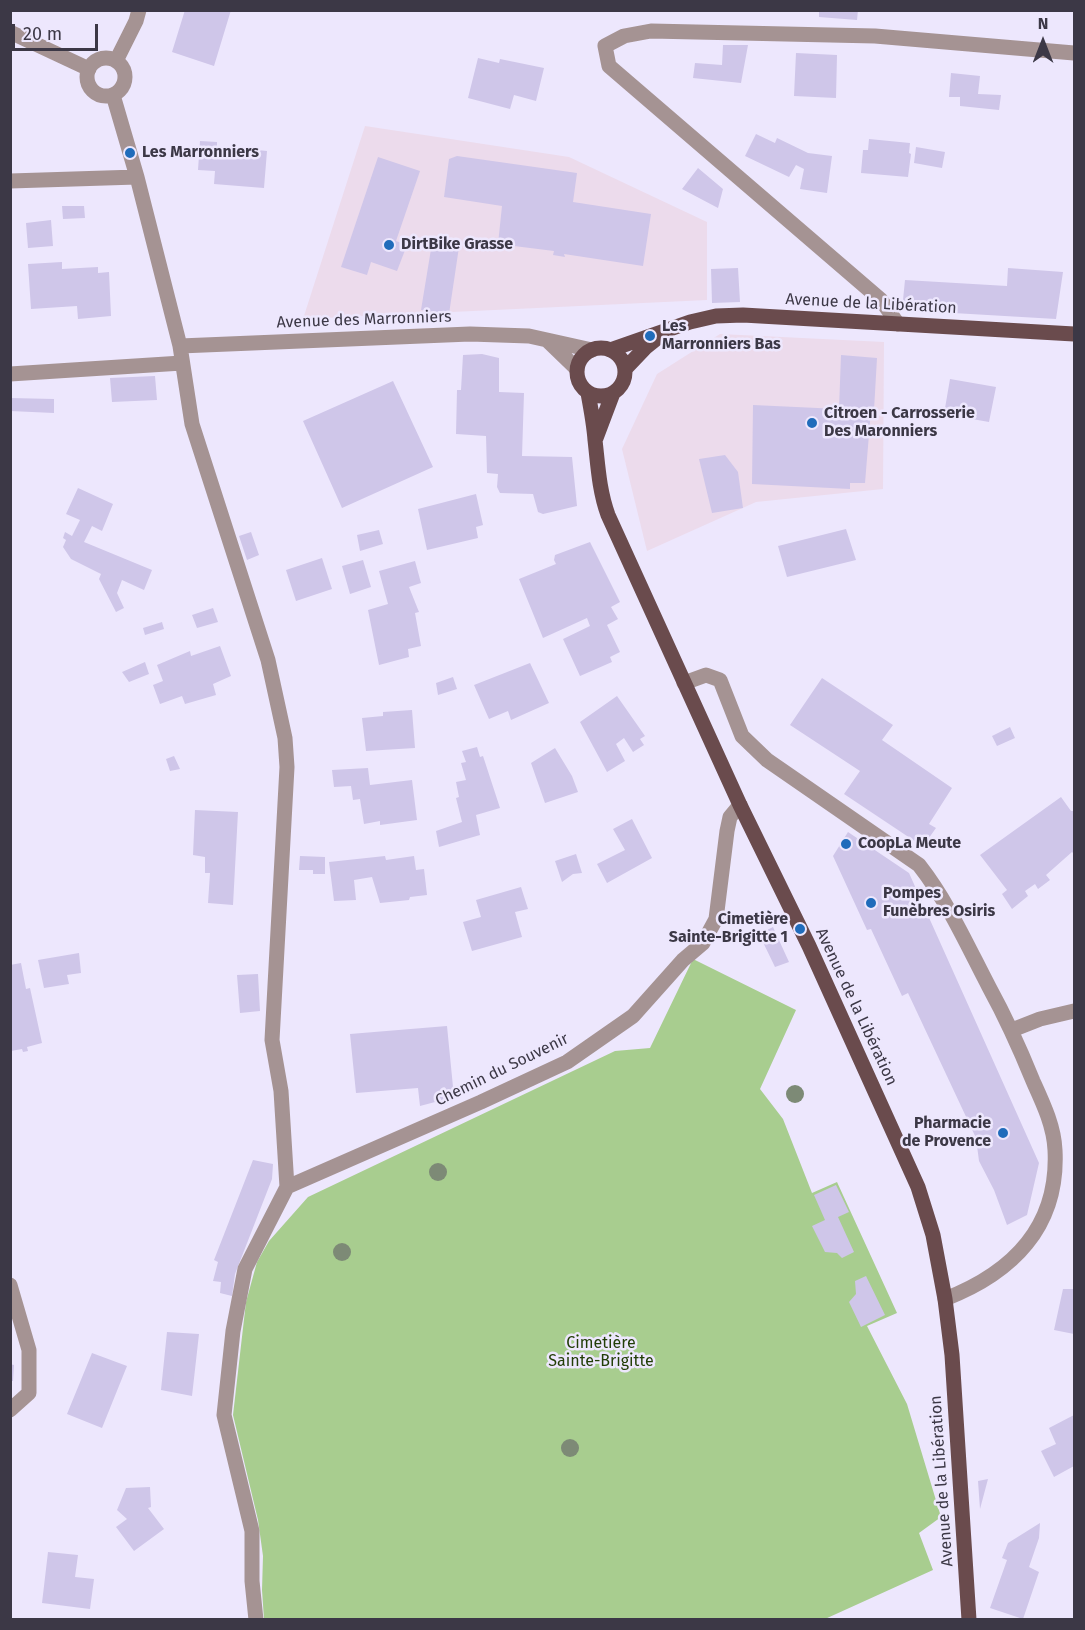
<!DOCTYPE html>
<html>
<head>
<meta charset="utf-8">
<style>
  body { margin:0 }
  #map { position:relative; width:1085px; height:1630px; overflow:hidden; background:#ede7fd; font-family:"Fira Sans",sans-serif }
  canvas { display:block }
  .frame { position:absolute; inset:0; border:12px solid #3c3846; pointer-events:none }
  .north { position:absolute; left:1013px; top:12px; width:60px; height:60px; -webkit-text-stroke:4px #ede7fd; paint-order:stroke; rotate:0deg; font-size:16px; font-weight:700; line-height:24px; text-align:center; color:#3c3846 }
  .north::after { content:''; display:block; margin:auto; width:21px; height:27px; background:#3c3846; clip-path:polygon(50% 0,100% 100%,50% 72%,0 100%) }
  .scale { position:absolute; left:12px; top:24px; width:86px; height:27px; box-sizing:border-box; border:3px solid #3c3846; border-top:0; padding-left:8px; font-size:18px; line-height:21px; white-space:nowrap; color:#3c3846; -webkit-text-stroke:4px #ede7fd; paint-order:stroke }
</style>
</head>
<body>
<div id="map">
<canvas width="1085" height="1630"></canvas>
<div class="frame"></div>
<div class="north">N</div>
<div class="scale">20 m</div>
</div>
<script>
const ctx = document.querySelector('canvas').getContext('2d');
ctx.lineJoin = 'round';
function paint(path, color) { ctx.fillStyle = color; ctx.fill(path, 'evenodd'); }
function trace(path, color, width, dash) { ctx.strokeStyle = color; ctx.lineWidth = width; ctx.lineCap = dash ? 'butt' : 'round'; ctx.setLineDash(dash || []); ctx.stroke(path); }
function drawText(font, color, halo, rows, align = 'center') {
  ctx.font = font + ' "Fira Sans",sans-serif'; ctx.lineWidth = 5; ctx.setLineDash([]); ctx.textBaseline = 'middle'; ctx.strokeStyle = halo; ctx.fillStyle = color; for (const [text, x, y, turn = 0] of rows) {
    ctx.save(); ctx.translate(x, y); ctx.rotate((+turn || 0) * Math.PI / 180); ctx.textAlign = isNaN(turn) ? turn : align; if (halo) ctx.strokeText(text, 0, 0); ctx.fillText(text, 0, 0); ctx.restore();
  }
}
const industrial = new Path2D(`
  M 365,126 L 569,157 L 707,222 L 707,300 L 303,319 Z
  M 720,334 L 884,342 L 883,489 L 756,502 L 647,551 L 622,449 L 657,374 Z`);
const green = new Path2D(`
  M 693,959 L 796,1010 L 760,1089 L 783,1119 L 812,1193 L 837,1182 L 897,1313 L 867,1326 L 907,1404 L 941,1517 L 919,1533 L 933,1570 L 825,1619 L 264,1619 L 262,1590 L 263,1556 L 258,1520 L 233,1415 L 246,1302 L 257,1262 L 269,1241 L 308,1197 L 615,1051 L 650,1048 Z`);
const building = new Path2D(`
  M 185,10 L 231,10 L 214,66 L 172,52 Z
  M 819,10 L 858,10 L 857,20 L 819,17 Z
  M 723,45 L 748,45 L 741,83 L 693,78 L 695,63 L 722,65 Z
  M 796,53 L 837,55 L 836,98 L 794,96 Z
  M 478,58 L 499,63 L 500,59 L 544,68 L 536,101 L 514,95 L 510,109 L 468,98 Z
  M 951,73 L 980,76 L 978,94 L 1001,95 L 999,110 L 960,106 L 960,97 L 949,97 Z
  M 756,134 L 775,143 L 777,138 L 808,153 L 832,156 L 827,193 L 800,189 L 804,169 L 796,165 L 789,177 L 745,156 Z
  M 869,139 L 910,143 L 909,153 L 911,154 L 908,177 L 861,173 L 863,150 L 868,150 Z
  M 200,141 L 217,142 L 217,146 L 267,151 L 264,188 L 214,184 L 215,171 L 198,170 Z
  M 916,147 L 945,152 L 942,168 L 914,163 Z
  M 457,156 L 577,173 L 573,202 L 651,214 L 643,266 L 564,254 L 565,257 L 553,255 L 554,251 L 498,244 L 502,206 L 444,197 L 449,159 Z
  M 378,157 L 420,171 L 396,241 L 407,245 L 397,271 L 371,262 L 367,275 L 341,267 Z
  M 698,168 L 723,189 L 718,208 L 682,189 Z
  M 62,206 L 84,206 L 85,218 L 63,219 Z
  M 51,220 L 53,246 L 28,248 L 26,223 Z
  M 432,243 L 459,247 L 449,314 L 421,310 Z
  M 62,262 L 62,269 L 98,267 L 98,273 L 109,272 L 111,316 L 78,319 L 77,306 L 31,309 L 28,264 Z
  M 738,268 L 740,302 L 712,303 L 711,269 Z
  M 1008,268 L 1063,272 L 1056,319 L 902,310 L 905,280 L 1007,286 Z
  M 482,354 L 499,358 L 499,392 L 524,393 L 522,456 L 572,457 L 577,506 L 543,514 L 538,512 L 533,494 L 500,493 L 497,487 L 498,474 L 487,473 L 486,436 L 456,434 L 457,390 L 461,390 L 463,355 Z
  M 841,355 L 877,358 L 874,410 L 871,410 L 865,483 L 850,483 L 850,489 L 752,484 L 753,405 L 839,409 Z
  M 155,376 L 157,400 L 112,402 L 110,378 Z
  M 950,379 L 996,387 L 989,422 L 944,414 Z
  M 393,381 L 433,467 L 342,508 L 303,421 Z
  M 10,398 L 54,399 L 54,413 L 10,411 Z
  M 725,455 L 738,472 L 743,508 L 712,513 L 699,459 Z
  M 78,488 L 113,504 L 102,531 L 92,526 L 84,542 L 152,570 L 144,590 L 122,580 L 117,593 L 124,608 L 116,612 L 99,579 L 101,574 L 71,559 L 63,547 L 66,540 L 63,538 L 65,532 L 72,536 L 80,520 L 66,514 Z
  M 476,494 L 483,525 L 476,527 L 478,538 L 427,550 L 418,509 Z
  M 846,529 L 856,560 L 787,577 L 778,546 Z
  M 379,530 L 383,544 L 360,551 L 357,535 Z
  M 251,532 L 259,555 L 247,560 L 239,536 Z
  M 590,542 L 620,602 L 611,607 L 618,619 L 607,625 L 620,652 L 610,657 L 612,662 L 580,676 L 563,639 L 590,626 L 587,618 L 543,638 L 519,579 L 556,564 L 554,560 L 555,555 Z
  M 322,558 L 332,589 L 296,601 L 286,570 Z
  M 363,560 L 371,587 L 350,594 L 342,566 Z
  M 415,561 L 421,583 L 409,587 L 419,612 L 415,613 L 421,646 L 408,649 L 409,657 L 379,665 L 368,610 L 388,604 L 379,571 Z
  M 213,608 L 218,622 L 197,628 L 192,615 Z
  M 162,622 L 164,629 L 145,635 L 143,628 Z
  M 220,646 L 231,676 L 213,684 L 216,695 L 185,704 L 182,696 L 160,704 L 153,685 L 163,681 L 157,665 L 190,651 L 191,656 Z
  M 145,662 L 149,674 L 129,682 L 122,672 Z
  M 530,663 L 549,703 L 511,720 L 508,711 L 489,719 L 474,685 Z
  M 453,677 L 457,689 L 438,695 L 436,683 Z
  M 822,678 L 893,725 L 882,740 L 952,788 L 929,824 L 936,828 L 926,842 L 919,837 L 916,842 L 844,794 L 860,771 L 790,725 Z
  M 617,696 L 645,736 L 640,739 L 644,745 L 633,752 L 624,738 L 616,744 L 625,761 L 607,772 L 580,722 Z
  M 412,710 L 415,748 L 366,751 L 362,718 L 383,716 L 383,712 Z
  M 1010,727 L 1015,738 L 997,746 L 992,736 Z
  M 477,747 L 480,757 L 483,756 L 500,808 L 476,815 L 480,835 L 439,847 L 436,831 L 462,822 L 456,798 L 459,797 L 456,782 L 466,780 L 461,763 L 466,762 L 462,751 Z
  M 555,748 L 572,776 L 578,792 L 545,803 L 531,763 Z
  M 174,756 L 180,769 L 170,771 L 166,759 Z
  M 368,768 L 370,785 L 412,780 L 417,820 L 380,825 L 380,821 L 364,824 L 360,799 L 353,800 L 351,786 L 334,787 L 332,770 Z
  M 1061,797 L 1071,811 L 1074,811 L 1074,854 L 1072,852 L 1046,875 L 1050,880 L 1038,889 L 1035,884 L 1025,891 L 1028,896 L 1012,909 L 1002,894 L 1007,890 L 980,855 Z
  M 195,810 L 238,812 L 233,905 L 208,903 L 210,873 L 205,873 L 205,857 L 193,855 Z
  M 632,819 L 652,858 L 607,883 L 597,864 L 625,850 L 613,829 Z
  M 848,832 L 909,873 L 1039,1163 L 1027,1215 L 1007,1225 L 994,1190 L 979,1161 L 976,1138 L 908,993 L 902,996 L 871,929 L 867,930 L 833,856 Z
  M 576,854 L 582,873 L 573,874 L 562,882 L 555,861 Z
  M 300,856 L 325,857 L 325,874 L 313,874 L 313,870 L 299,870 Z
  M 385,856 L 386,860 L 414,856 L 416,870 L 424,869 L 427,895 L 410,897 L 409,900 L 380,903 L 372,877 L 354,880 L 356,900 L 334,901 L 329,862 Z
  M 521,887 L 528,909 L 515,912 L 522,937 L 472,951 L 463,922 L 481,917 L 476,900 Z
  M 773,927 L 789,962 L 775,967 L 759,934 Z
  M 79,953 L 81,973 L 67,975 L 69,984 L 44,988 L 38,960 Z
  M 21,963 L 26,989 L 30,988 L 42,1043 L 27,1047 L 28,1051 L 23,1052 L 22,1049 L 11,1051 L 10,1047 L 10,965 Z
  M 258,974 L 260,1011 L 240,1013 L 237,975 Z
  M 447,1026 L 454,1097 L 420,1106 L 418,1088 L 356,1093 L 350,1034 Z
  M 253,1160 L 273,1164 L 272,1179 L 235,1274 L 232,1296 L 220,1293 L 221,1282 L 213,1281 L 218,1262 L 214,1260 Z
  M 836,1185 L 849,1212 L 838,1217 L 854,1252 L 842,1258 L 837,1253 L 825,1252 L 812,1226 L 825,1220 L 814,1195 Z
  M 866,1276 L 885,1315 L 861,1327 L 849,1302 L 856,1294 L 855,1281 Z
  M 1063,1289 L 1074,1289 L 1074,1334 L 1054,1330 Z
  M 167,1332 L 199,1334 L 192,1396 L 161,1390 Z
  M 92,1353 L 127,1366 L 102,1428 L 67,1414 Z
  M 10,1364 L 14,1365 L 13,1381 L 10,1381 Z
  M 1074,1415 L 1074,1466 L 1054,1477 L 1041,1451 L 1056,1444 L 1049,1428 Z
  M 988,1479 L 980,1509 L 978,1481 Z
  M 150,1487 L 151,1507 L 148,1508 L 164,1529 L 134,1551 L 116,1527 L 127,1519 L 117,1510 L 126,1488 Z
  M 1040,1523 L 1039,1538 L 1029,1567 L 1039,1572 L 1023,1619 L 990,1608 L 1007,1560 L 1002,1558 L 1008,1543 Z
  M 48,1552 L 78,1555 L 75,1577 L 94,1579 L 90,1609 L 42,1603 Z`);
const minor = new Path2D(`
  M 10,32 L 89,69
  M87 77a19 19 0 1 1 38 0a19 19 0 1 1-38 0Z
  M 116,61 L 136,21 L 139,10
  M 113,95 L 137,177 L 180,346 L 192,424 L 268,660 L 285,738 L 287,767 L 272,1040 L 281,1091 L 287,1187
  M 10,181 L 137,177
  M 898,324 L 881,300 L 609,66 L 605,46 L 624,36 L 651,31 L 875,36 L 1074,53
  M 548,341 L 577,369
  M 180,346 L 470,334 L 529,336 L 592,350
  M 10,374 L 182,363
  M 684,683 L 706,675 L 720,680 L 742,736 L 767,760 L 919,865 C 948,902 967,945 989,987 C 1006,1018 1020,1049 1033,1081 C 1043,1103 1054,1126 1055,1150 C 1059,1227 1012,1273 945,1299
  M 1012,1030 L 1040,1019 L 1074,1011
  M 287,1187 L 481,1102 L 567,1062 L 633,1016 L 683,960 L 703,943 L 716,919 L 727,831 L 730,817 L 740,805
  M 10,1285 L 29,1350 L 29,1393 L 10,1410
  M 256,1620 L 252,1581 L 252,1531 L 224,1415 L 233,1331 L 245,1269 L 287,1187`);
const major = new Path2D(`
  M577 372a24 24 0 1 1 48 0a24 24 0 1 1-48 0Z
  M 610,350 L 690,322 L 716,316 L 743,315 L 1074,334
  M 625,369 L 645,348 L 660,336
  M 588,393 C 591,409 594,425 595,440 C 598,466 599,490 608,515 L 740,805 L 809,946 L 918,1187 L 933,1235 L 945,1299 L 952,1355 L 969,1620
  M 596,438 L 613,393`);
const trees = [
  [795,1094],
  [438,1172],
  [342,1252],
  [570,1448]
];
const markers = [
  [130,153,6,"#206cbb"],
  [389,245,6,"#206cbb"],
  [650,336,6,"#206cbb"],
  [812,423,6,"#206cbb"],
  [846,844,6,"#206cbb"],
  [871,903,6,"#206cbb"],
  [800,929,6,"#206cbb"],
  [1003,1133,6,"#206cbb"]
];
const poiNames = [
  ["Les Marronniers",142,153],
  ["DirtBike Grasse",401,245],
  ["Les",662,327],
  ["Marronniers Bas",662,345],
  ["Citroen - Carrosserie",824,414],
  ["Des Maronniers",824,432],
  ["CoopLa Meute",858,844],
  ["Pompes",883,894],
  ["Funèbres Osiris",883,912],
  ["Cimetière",788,920,"right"],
  ["Sainte-Brigitte 1",788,938,"right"],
  ["Pharmacie",991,1124,"right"],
  ["de Provence",991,1142,"right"]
];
const streetNames = [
  ["Avenue de la Libération",871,304,3],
  ["Avenue des Marronniers",364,320,-2],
  ["Avenue de la Libération",856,1007,65],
  ["Chemin du Souvenir",502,1070,-26],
  ["Avenue de la Libération",942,1481,-94]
];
const parkNames = [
  ["Cimetière",601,1344],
  ["Sainte-Brigitte",601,1362]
];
paint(industrial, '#ecdbec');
paint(green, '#a8cd8f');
paint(building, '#cfc6e9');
trace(minor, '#a59393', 15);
trace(major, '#6a4b4d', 15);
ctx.fillStyle = '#7d8a76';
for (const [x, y] of trees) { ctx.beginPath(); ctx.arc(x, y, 9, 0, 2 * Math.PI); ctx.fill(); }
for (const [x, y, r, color] of markers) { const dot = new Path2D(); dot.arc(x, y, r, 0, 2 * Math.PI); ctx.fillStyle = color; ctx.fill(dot); trace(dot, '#ede7fd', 2); }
drawText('bold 16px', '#3c3846', '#ede7fd', poiNames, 'left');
drawText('16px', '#3c3846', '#ede7fd', streetNames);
drawText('16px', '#223e07', '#ede7fd', parkNames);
</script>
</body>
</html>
